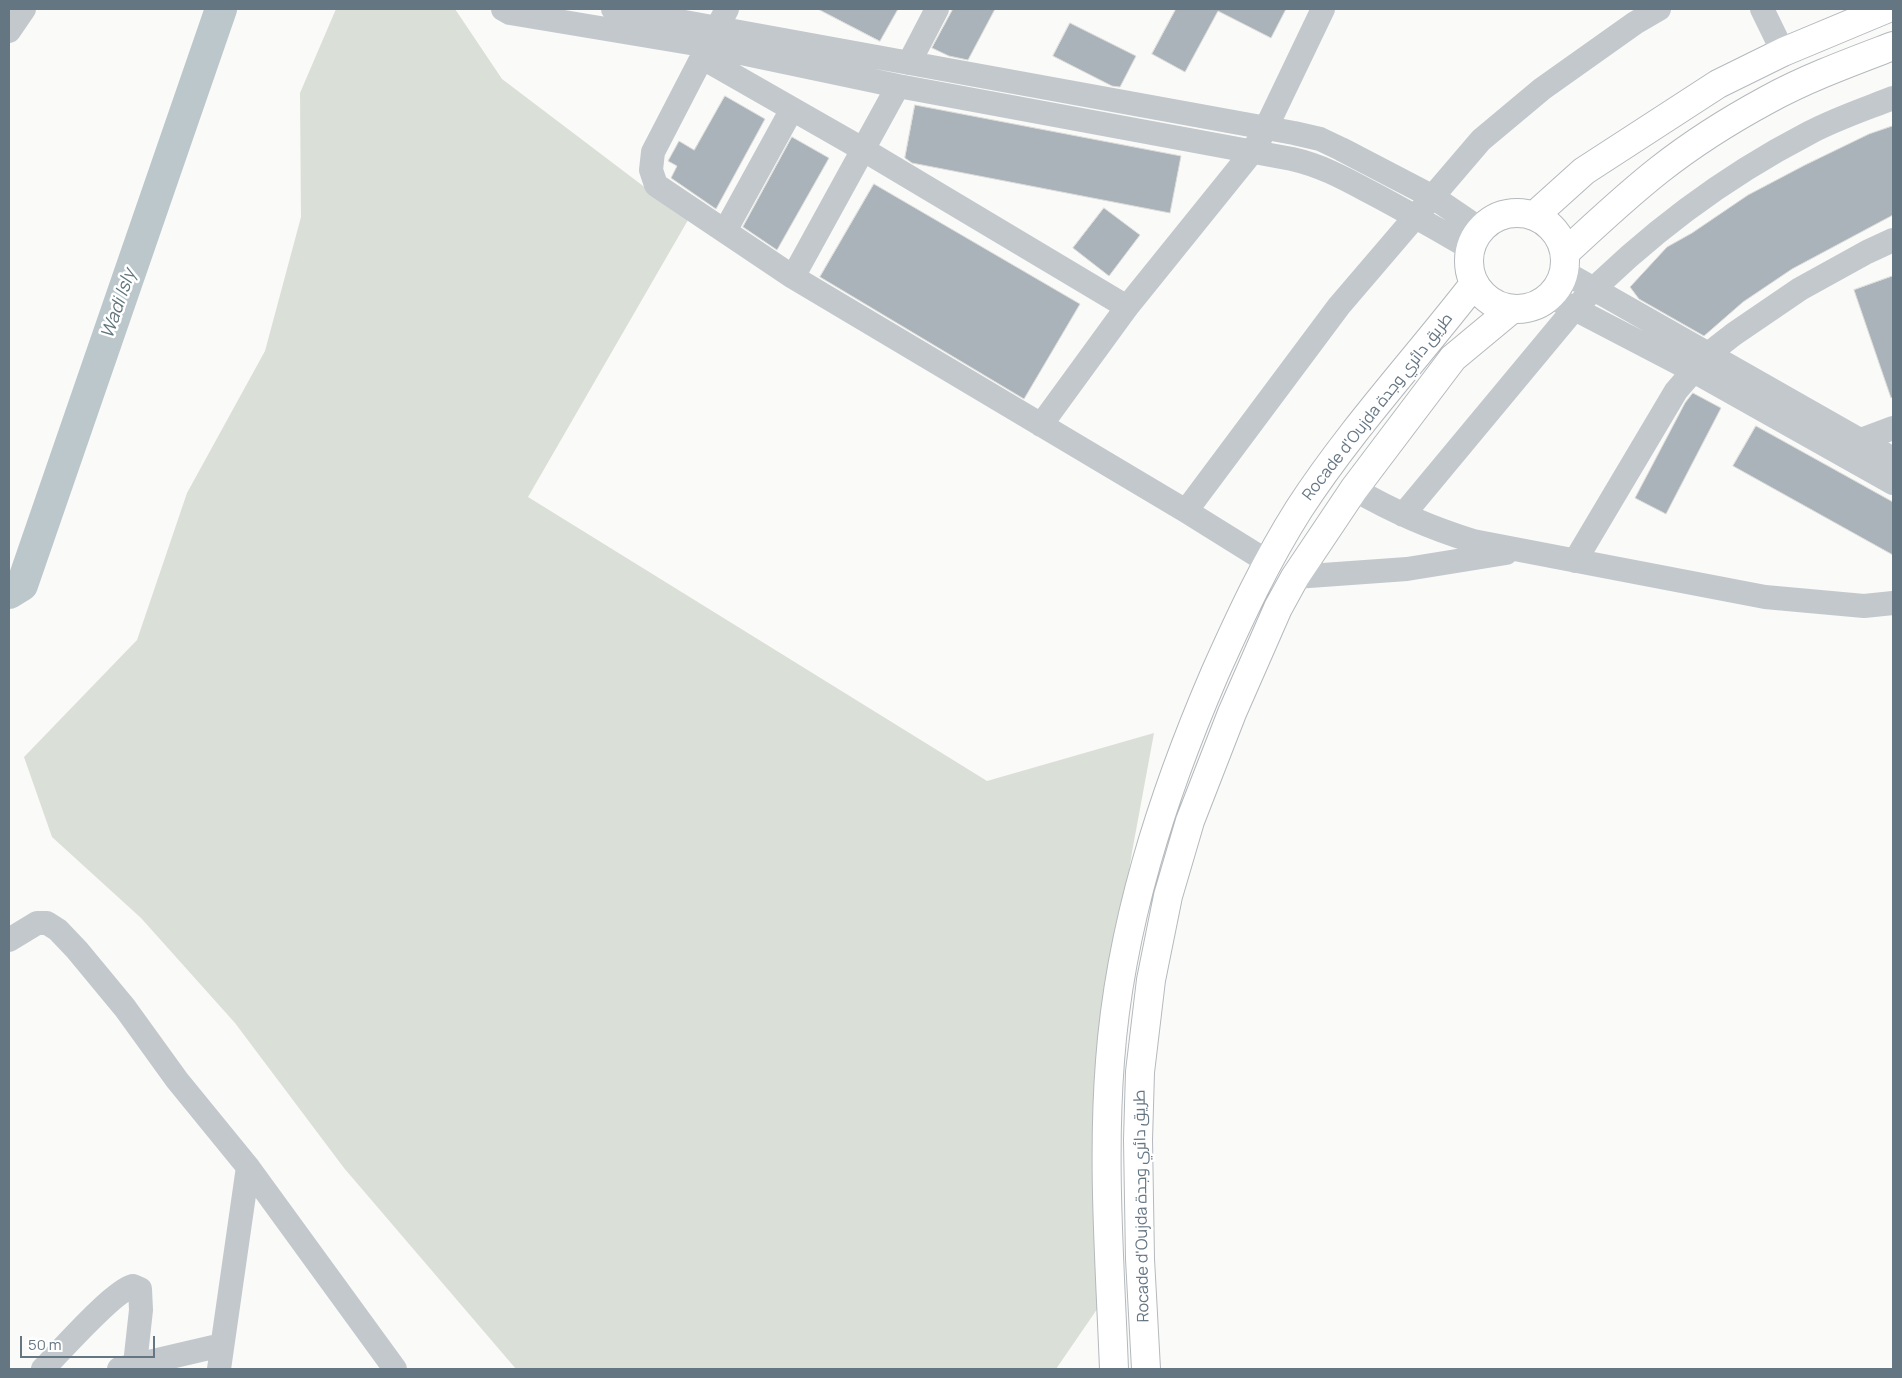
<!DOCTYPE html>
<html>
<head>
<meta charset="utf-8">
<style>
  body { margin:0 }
  #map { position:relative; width:1902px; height:1378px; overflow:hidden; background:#fafaf8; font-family:Manrope,sans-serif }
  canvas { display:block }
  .frame { position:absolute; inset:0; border:10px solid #657683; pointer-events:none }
  .scale { position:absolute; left:20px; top:1336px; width:135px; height:22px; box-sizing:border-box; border:2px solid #657683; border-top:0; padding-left:6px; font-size:15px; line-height:18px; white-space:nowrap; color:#657683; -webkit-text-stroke:4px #fff; paint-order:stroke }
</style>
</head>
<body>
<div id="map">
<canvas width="1902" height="1378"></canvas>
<div class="frame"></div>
<div class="scale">50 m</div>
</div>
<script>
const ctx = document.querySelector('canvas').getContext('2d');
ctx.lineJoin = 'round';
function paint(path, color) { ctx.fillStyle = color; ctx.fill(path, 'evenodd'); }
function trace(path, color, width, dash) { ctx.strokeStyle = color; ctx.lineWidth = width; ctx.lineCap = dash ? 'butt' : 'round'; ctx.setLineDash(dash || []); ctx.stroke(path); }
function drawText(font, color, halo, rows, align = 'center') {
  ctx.font = font + ' Manrope,Cairo,sans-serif'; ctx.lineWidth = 5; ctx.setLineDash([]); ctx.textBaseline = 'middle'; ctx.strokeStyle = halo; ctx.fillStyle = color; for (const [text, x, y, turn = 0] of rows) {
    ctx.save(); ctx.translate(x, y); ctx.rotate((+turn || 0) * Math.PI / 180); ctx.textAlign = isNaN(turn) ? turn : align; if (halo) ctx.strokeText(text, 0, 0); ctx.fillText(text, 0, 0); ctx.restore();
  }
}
const green = new Path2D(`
  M 336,9 L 455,9 L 502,79 L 688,220 L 528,497 L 987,781 L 1154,733 L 1132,852 L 1096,1076 L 1102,1302 L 1056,1369 L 516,1369 L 344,1168 L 235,1023 L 141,918 L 52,837 L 24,757 L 137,640 L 187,493 L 265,351 L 301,217 L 300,93 Z`);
const river = new Path2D(`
  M 9,593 L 22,585 L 221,9`);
const building = new Path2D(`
  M 818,9 L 898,9 L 880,41 Z
  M 953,9 L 995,9 L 968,60 L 949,56 L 932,48 Z
  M 1176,9 L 1286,9 L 1271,38 L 1218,11 L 1185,72 L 1152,54 Z
  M 1070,23 L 1136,56 L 1120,87 L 1112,86 L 1053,56 Z
  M 725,96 L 765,119 L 716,209 L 671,178 L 677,166 L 668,161 L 679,141 L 694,150 Z
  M 915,105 L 1181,156 L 1170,213 L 912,163 L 905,158 Z
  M 1893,126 L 1893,215 L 1792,269 L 1743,302 L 1704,336 L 1639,299 L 1630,287 L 1667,247 L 1692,233 L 1748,195 L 1805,165 L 1869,134 Z
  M 792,137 L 829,158 L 777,250 L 743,227 Z
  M 874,184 L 1080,304 L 1024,399 L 820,277 Z
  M 1104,208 L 1140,235 L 1109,276 L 1073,248 Z
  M 1893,276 L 1893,397 L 1891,398 L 1854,290 Z
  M 1693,393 L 1721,408 L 1666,514 L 1635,498 L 1685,403 Z
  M 1756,426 L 1893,502 L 1893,555 L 1733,466 Z`);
const minor = new Path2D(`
  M 503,9 L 510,13 L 708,46 L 898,86 L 1292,159 C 1319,165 1342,177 1366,190 C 1401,208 1435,228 1470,248
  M 613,9 L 1294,133 L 1320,139 L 1341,149 L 1433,197 L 1480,229
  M 727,9 L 653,152 L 651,170 L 656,185 L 793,277 L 1186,511 L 1268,562
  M 1762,9 L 1783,52
  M 9,31 L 24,9
  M 703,58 L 864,150 L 1127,307
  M 909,63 L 937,9
  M 725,231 L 792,109
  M 1564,272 L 1893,459
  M 793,277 L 898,86
  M 1550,296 L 1692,370 L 1893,483
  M 1041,425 L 1127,307 L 1252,152 L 1266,128 L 1323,9
  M 1861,440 L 1893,428
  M 1354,489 C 1392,511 1430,528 1473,541 L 1765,597 L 1864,606 L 1893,603
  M 1186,511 L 1339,306 L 1481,140 L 1542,89 L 1635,23 L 1659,9
  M 1403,515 L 1575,308 C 1643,238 1722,178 1809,133 C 1835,119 1865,109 1893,98
  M 1575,561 L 1676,391 L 1707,355 L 1734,334 L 1800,289 L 1867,252 L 1893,240
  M 1295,577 L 1407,569 L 1506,553
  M 9,940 L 37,923 L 47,923 L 58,930 L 77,950 L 125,1008 L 177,1080 L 248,1167 L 395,1369
  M 43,1369 C 60,1352 113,1291 133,1286 L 140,1289 L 141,1310 L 135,1364
  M 119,1369 L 222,1345
  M 219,1369 L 248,1167`);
const highway = new Path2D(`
  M1469 261a48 48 0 1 1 96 0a48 48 0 1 1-96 0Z
  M 1534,216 L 1584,171 L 1718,84 L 1783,52 L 1886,9
  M 1565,253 C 1595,225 1626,196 1659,170 C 1692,144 1730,120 1767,100 C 1807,78 1851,62 1893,46
  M 1114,1369 C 1110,1266 1102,1163 1110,1061 C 1120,926 1162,796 1215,673 C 1240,617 1266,561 1299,509 C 1351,429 1416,359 1474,284
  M 1146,1369 L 1140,1259 L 1138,1140 L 1140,1072 L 1151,980 L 1168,896 L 1190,821 L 1232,713 L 1278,608 L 1295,577 L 1354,489 L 1453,358 L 1512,309`);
const streetNames = [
  ["Rocade d'Oujda طريق دائري وجدة",1378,407,-52],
  ["Rocade d'Oujda طريق دائري وجدة",1142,1206,-91]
];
const waterNames = [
  ["Wadi Isly",119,304,-71]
];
paint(green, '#dadfd7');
trace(river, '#bbc7cb', 32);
paint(building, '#aab3b9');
trace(building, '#dcdcda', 1);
trace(highway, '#b4b9bd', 30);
trace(minor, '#c3c8cc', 24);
trace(highway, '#fff', 28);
drawText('16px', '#657683', '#fff', streetNames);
drawText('italic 18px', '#60757c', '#fff', waterNames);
</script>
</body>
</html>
